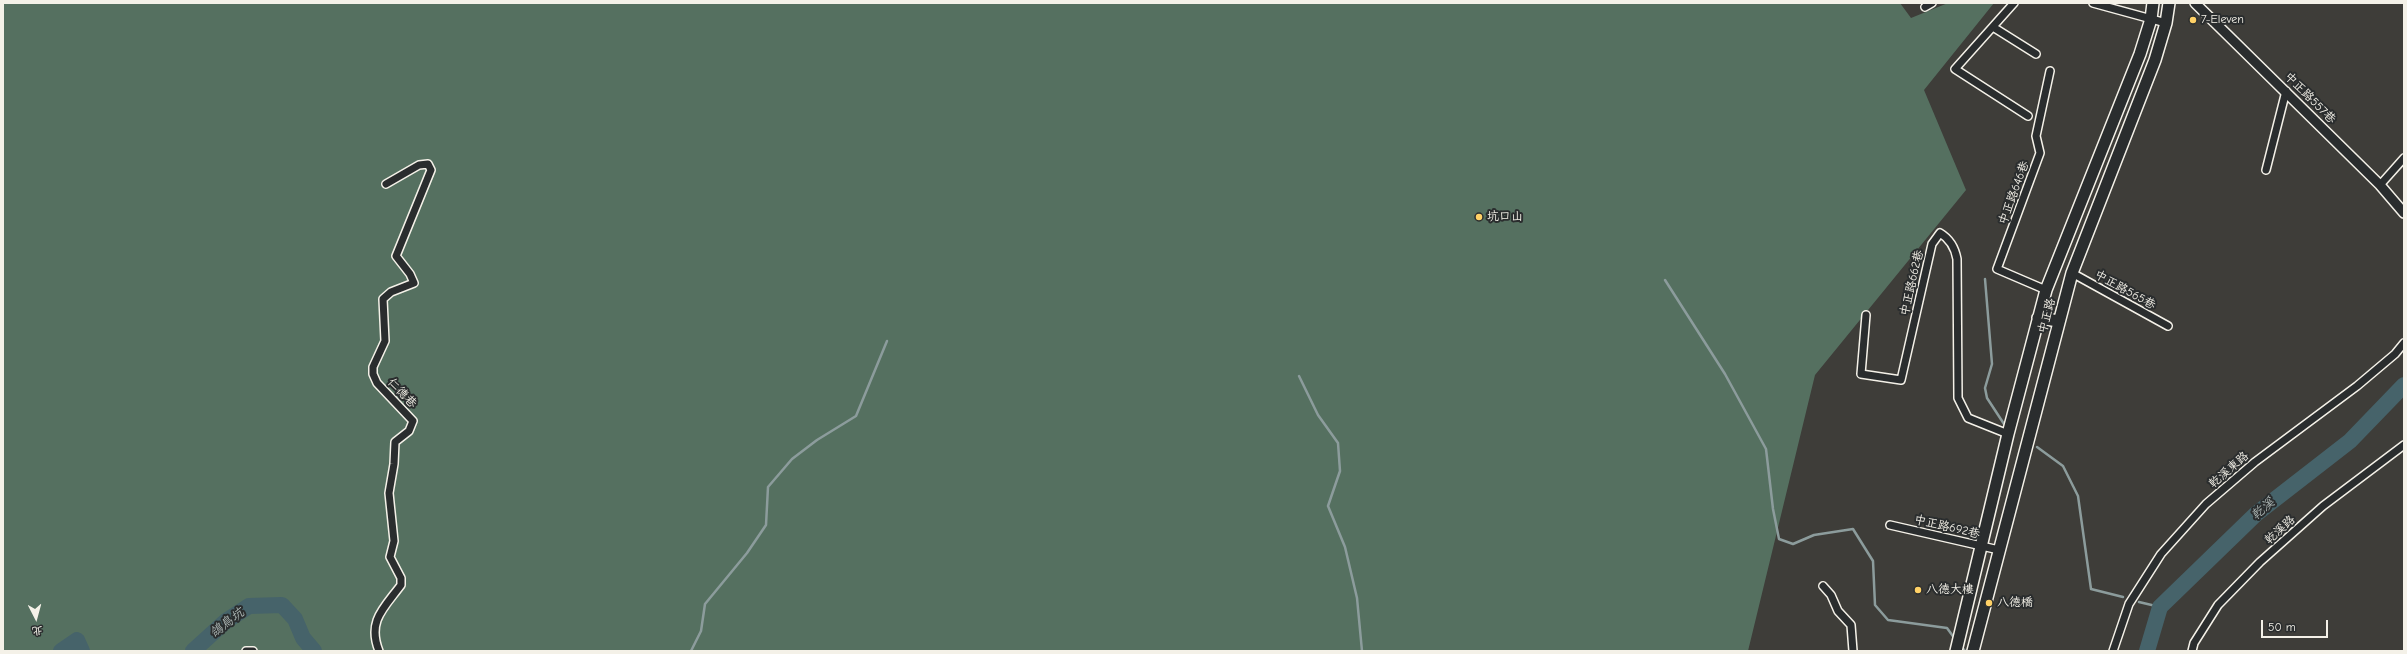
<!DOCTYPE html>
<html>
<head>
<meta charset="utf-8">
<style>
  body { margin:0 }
  #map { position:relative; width:2407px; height:654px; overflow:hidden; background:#3e3d39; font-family:"Comic Neue","LXGW WenKai TC",sans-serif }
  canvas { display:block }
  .frame { position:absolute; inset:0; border:4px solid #f4f1e8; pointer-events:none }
  .north { position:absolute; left:16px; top:598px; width:40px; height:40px; -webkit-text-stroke:3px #2a2d2e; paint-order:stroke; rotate:174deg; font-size:11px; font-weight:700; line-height:16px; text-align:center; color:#f4f1e8 }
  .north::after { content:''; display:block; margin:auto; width:14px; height:18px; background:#f4f1e8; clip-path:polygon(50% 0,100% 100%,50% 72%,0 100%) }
  .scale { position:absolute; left:2261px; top:620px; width:67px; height:18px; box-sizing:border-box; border:2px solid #f4f1e8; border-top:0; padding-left:5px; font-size:12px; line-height:14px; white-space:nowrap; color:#f4f1e8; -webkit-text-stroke:3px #2a2d2e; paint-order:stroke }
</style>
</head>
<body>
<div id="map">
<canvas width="2407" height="654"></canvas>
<div class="frame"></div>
<div class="north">北</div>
<div class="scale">50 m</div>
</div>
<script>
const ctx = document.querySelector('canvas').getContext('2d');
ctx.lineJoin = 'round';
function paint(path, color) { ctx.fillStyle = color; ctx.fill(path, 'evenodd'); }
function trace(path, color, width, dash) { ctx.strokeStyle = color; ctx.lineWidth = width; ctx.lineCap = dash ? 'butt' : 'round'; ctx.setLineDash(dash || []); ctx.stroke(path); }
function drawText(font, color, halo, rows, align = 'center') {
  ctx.font = font + ' "Comic Neue","LXGW WenKai TC",sans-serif'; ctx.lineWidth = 4; ctx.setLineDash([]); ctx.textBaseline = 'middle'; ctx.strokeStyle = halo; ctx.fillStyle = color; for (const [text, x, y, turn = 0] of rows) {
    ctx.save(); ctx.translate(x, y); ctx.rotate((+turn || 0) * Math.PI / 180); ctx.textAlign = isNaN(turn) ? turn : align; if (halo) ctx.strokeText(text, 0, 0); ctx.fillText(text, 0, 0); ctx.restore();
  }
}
const green = new Path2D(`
  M 3,3 L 1900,3 L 1911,18 L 1948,3 L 1994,3 L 1924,90 L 1966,190 L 1815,375 L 1748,651 L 3,651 Z`);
const stream = new Path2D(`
  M 1985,279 L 1992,364 L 1985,388 L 1987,398 L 2004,424
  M 1665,280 L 1725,374 L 1766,449 L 1773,509 L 1779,539 L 1793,544 L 1814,535 L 1853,529 L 1873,561 L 1875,605 L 1888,620 L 1947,628 L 1955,639
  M 1299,376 L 1318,415 L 1338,443 L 1340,471 L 1328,506 L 1345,547 L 1357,598 L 1362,651
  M 2037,447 L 2063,466 L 2078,496 L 2091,589 L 2123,597
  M 2139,602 L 2160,607
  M 1961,646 L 1965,651
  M 691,651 L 701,631 L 705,604 L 747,553 L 766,525 L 768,487 L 792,459 L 817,440 L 856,416 L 887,341`);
const river = new Path2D(`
  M 61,651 L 77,640 L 82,651
  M 193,651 L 226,621 L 249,606 L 282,605 L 295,619 L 303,638 L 314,651
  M 2147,651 L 2160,607 L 2256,514 L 2350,441 L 2404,385`);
const minor = new Path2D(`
  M 2014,3 L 1955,69 L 2028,116
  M 2093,3 L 2166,23
  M 1925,7 L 1932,3
  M 1993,27 L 2036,54
  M 2266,170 L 2286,91
  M 2380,185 L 2404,158
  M 2072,273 L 2168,326
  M 2046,290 L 1997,269 L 2040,153 L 2036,136 L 2050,71
  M 1866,315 L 1861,374 L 1901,380 L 1932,244 L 1940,233 C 1950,239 1955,248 1957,259 L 1958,398 L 1968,418 L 2008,434
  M 1890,525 L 1999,550
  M 1823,586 L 1831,595 L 1838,611 L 1851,625 L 1853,651
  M 246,651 L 253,651
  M 379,651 C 367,621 384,608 401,585 L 401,578 L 390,557 L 394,541 L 389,493 L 394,464 L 395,442 L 409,431 L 413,421 L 377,383 L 373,374 L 373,367 L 385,341 L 383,299 L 391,292 L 414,283 L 410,274 L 396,256 L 431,170 L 428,164 L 419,165 L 386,184
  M 2113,651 L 2129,604 L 2161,554 L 2206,504 L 2255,462 L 2357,386 L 2395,354 L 2404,343
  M 2192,651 L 2194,643 L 2218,605 L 2260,562 L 2323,506 L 2404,445`);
const tertiary = new Path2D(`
  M 2195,3 L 2380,185 L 2404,213`);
const primary = new Path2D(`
  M 2038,318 L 2059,321
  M 1956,651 L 2008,434 L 2046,290 L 2140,54 L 2151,19 L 2153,3
  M 1973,651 L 2072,273 L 2155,60 L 2166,23 L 2169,3`);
const markers = [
  [2193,20,4,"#ffd166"],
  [1479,217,4,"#ffd166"],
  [1918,590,4,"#ffd166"],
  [1989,603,4,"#ffd166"]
];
const poiNames = [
  ["7-Eleven",2201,20],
  ["坑口山",1487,217],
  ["八德大樓",1926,590],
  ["八德橋",1997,603]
];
const streetNames = [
  ["中正路557巷",2310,98,45],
  ["中正路646巷",2014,193,-70],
  ["中正路662巷",1912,283,-77],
  ["中正路565巷",2125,290,29],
  ["中正路",2047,316,-75],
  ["仁德巷",402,393,46],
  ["乾溪東路",2229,470,-41],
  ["中正路692巷",1947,527,13],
  ["乾溪路",2280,530,-42]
];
const waterNames = [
  ["乾溪",2263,509,-40],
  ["鴿鳥坑",227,623,-37]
];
paint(green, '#557060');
trace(stream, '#8c9c9c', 2.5);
trace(river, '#46636a', 16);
trace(minor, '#f4f1e8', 10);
trace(tertiary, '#f4f1e8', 12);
trace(primary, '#f4f1e8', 14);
trace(minor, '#2a2d2e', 7);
trace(tertiary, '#2a2d2e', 9);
trace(primary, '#2a2d2e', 11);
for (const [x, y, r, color] of markers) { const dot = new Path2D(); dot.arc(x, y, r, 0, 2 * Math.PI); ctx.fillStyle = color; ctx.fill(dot); trace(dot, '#2a2d2e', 1.5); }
drawText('12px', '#f4f1e8', '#2a2d2e', poiNames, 'left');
drawText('12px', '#f4f1e8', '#2a2d2e', streetNames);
drawText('italic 13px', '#aeb8b6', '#2a2d2e', waterNames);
</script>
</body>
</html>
